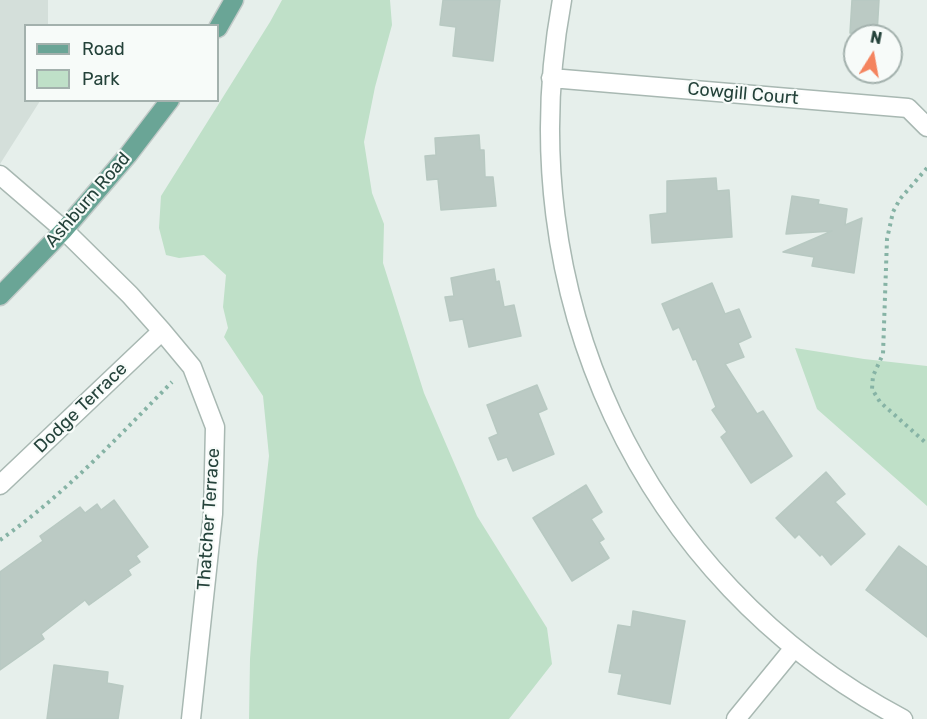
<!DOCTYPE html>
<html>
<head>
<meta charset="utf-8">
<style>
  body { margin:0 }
  #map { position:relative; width:927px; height:719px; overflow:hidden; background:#e6efeb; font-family:Rubik,sans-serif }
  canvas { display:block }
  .legend { position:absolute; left:24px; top:24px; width:195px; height:78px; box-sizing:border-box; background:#f7fbf9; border:2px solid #a3b1ad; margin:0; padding:8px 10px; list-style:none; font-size:18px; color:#24423a }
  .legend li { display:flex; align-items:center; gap:12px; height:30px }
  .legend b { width:30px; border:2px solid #a3b1ad }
  .north { position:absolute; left:843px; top:24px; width:60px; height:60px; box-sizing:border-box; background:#f7fbf9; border:2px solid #a3b1ad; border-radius:50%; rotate:11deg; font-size:16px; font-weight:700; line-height:24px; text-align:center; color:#24423a }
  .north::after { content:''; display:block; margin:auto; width:21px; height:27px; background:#f4845f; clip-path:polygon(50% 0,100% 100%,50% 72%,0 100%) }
</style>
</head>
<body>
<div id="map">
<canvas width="927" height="719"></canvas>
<ul class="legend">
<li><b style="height:8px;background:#6aa596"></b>Road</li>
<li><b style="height:16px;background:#bfe0c8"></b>Park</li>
</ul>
<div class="north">N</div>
</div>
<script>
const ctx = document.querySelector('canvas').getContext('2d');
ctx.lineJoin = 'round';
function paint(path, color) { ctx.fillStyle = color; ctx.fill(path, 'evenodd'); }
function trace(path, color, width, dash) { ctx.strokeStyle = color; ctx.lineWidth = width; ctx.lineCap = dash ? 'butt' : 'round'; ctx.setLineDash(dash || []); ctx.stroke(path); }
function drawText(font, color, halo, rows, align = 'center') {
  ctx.font = font + ' Rubik,sans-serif'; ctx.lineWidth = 4.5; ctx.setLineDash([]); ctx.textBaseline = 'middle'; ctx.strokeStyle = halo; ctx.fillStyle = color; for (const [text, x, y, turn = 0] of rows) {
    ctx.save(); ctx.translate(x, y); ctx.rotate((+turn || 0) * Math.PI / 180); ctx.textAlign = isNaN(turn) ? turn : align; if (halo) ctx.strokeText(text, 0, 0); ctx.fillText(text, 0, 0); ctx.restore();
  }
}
const built = new Path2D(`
  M 0,0 L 48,0 L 48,25 L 26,26 L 26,100 L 40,101 L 0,164 Z`);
const green = new Path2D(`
  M 282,0 L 390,0 L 392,25 L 375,87 L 364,142 L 372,193 L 384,224 L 383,263 L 424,393 L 477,516 L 547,628 L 552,664 L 509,719 L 249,719 L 250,659 L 257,561 L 269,456 L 263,396 L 224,337 L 228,328 L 223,307 L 226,275 L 204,255 L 179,258 L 166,255 L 159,228 L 161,196 L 270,22 Z
  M 795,348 L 864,359 L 927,366 L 927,506 L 817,409 Z`);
const building = new Path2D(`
  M 443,0 L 500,0 L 493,61 L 453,56 L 456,27 L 440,25 Z
  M 852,0 L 879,0 L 877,34 L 850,33 Z
  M 479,135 L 480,150 L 484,150 L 485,177 L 493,177 L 496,206 L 441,210 L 438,179 L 427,180 L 425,156 L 436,155 L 435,138 Z
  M 716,178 L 717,191 L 729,190 L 732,237 L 652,243 L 650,215 L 667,213 L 667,181 Z
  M 792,196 L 819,200 L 818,204 L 847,209 L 845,225 L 862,218 L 854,273 L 812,266 L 814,257 L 783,252 L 832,231 L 786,234 Z
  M 494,269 L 496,282 L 499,281 L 504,307 L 514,305 L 521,336 L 469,347 L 463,319 L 450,321 L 445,297 L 454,296 L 451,278 Z
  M 712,283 L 725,314 L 739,309 L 751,337 L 738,343 L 744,357 L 725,364 L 757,414 L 763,411 L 792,456 L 751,483 L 721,437 L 727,432 L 712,410 L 716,407 L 696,359 L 693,360 L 679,327 L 673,330 L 662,304 Z
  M 537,385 L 547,409 L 538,413 L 554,454 L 513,471 L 507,457 L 498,460 L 489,438 L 498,434 L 487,405 Z
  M 826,472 L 845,494 L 835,502 L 865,534 L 831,565 L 822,554 L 820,556 L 799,534 L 795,538 L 776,518 Z
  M 586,485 L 602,512 L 591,519 L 604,539 L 599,542 L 609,558 L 572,581 L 533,518 Z
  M 114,500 L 148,547 L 136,556 L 140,562 L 128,570 L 131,575 L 89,605 L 85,600 L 41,634 L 44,639 L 0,670 L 0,572 L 43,541 L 40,536 L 80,507 L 85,513 L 97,504 L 101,510 Z
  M 899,546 L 927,567 L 927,637 L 866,590 Z
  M 633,611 L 685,621 L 670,704 L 618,694 L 622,674 L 609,672 L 618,625 L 631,627 Z
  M 54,665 L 108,672 L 107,683 L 123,686 L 118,719 L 47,719 Z`);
const path = new Path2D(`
  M 927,168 L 900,199 L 893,212 L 887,239 L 883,354 L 873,376 L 872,389 L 880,402 L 927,444
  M 0,540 C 64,495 117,438 172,382`);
const minor = new Path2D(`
  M 562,0 C 508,290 639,580 903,719
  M 551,78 L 908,108 L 927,127
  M 0,175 L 64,230 L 130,295 L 162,331 L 192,367 L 215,427 L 213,514 L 191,719
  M 0,485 L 162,331
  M 736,719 L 794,648`);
const major = new Path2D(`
  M 218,28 L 234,0
  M 0,296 L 64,230 L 128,155 L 170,100`);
const streetNames = [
  ["Cowgill Court",743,94,5],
  ["Ashburn Road",88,200,-49],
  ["Dodge Terrace",81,408,-44],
  ["Thatcher Terrace",209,519,-86]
];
paint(built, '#d4dfda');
paint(green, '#bfe0c8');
paint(building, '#bbcac4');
trace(building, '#b8c9c2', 1.5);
trace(minor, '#a8b8b2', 21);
trace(major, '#c2cac8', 21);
trace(path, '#86b3a5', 4, [3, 4.5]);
trace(minor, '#fff', 18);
trace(major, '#6aa596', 18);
drawText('18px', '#24423a', '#f7fbf9', streetNames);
</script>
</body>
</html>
